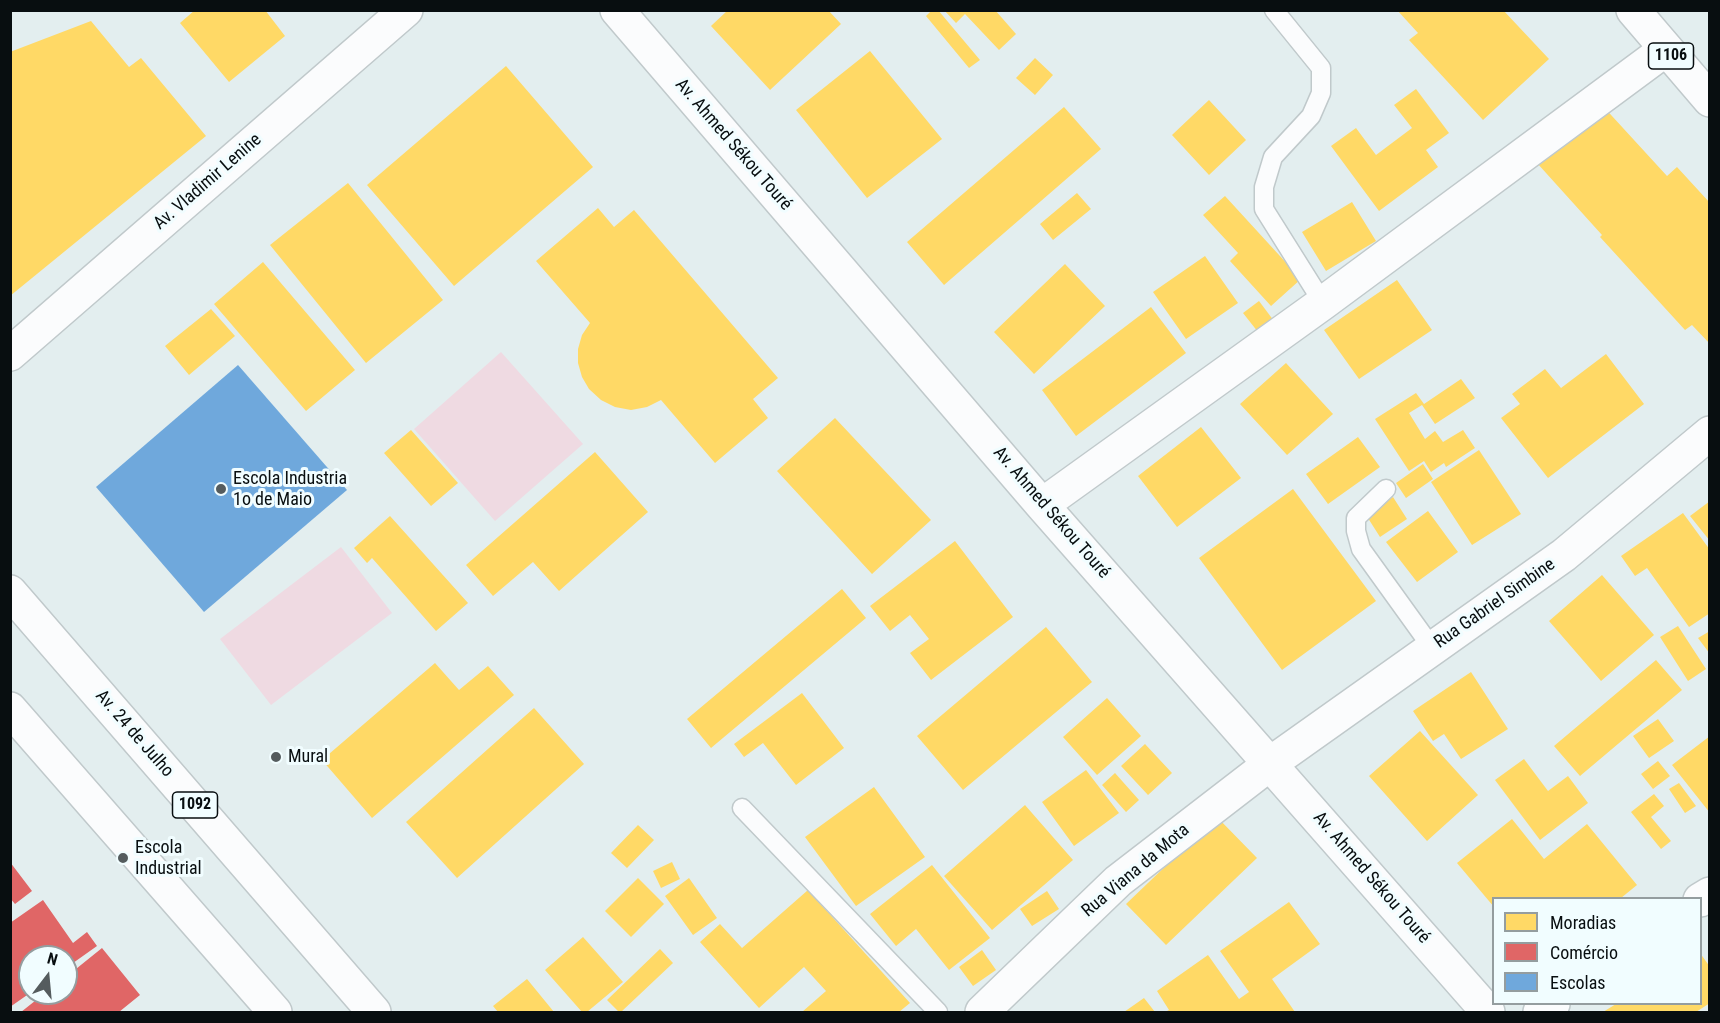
<!DOCTYPE html>
<html>
<head>
<meta charset="utf-8">
<style>
  body { margin:0 }
  #map { position:relative; width:1720px; height:1023px; overflow:hidden; background:#e3eeef; font-family:"Roboto Condensed",sans-serif }
  canvas { display:block }
  .frame { position:absolute; inset:0; border:12px solid #080e10; pointer-events:none }
  .legend { position:absolute; left:1492px; top:897px; width:210px; height:108px; box-sizing:border-box; background:#f1fdff; border:2px solid #949d9f; margin:0; padding:8px 10px; list-style:none; font-size:18px; color:#080e10 }
  .legend li { display:flex; align-items:center; gap:12px; height:30px }
  .legend b { width:30px; border:2px solid #949d9f }
  .north { position:absolute; left:18px; top:945px; width:60px; height:60px; box-sizing:border-box; background:#f1fdff; border:2px solid #949d9f; border-radius:50%; rotate:16deg; font-size:16px; font-weight:700; line-height:24px; text-align:center; color:#080e10 }
  .north::after { content:''; display:block; margin:auto; width:21px; height:27px; background:#555c5e; clip-path:polygon(50% 0,100% 100%,50% 72%,0 100%) }
</style>
</head>
<body>
<div id="map">
<canvas width="1720" height="1023"></canvas>
<div class="frame"></div>
<ul class="legend">
<li><b style="height:16px;background:#ffd966"></b>Moradias</li>
<li><b style="height:16px;background:#e06666"></b>Comércio</li>
<li><b style="height:16px;background:#6fa8dc"></b>Escolas</li>
</ul>
<div class="north">N</div>
</div>
<script>
const ctx = document.querySelector('canvas').getContext('2d');
ctx.lineJoin = 'round';
function paint(path, color) { ctx.fillStyle = color; ctx.fill(path, 'evenodd'); }
function trace(path, color, width, dash) { ctx.strokeStyle = color; ctx.lineWidth = width; ctx.lineCap = dash ? 'butt' : 'round'; ctx.setLineDash(dash || []); ctx.stroke(path); }
function drawText(font, color, halo, rows, align = 'center') {
  ctx.font = font + ' "Roboto Condensed",sans-serif'; ctx.lineWidth = 6; ctx.setLineDash([]); ctx.textBaseline = 'middle'; ctx.strokeStyle = halo; ctx.fillStyle = color; for (const [text, x, y, turn = 0] of rows) {
    ctx.save(); ctx.translate(x, y); ctx.rotate((+turn || 0) * Math.PI / 180); ctx.textAlign = isNaN(turn) ? turn : align; if (halo) ctx.strokeText(text, 0, 0); ctx.fillText(text, 0, 0); ctx.restore();
  }
}
const green = new Path2D(`
  M 501,352 L 583,444 L 495,521 L 414,429 Z
  M 341,547 L 392,613 L 271,705 L 220,639 Z`);
const homes = new Path2D(`
  M 195,10 L 265,10 L 285,36 L 229,82 L 180,23 Z
  M 728,10 L 828,10 L 841,24 L 770,90 L 711,26 Z
  M 932,10 L 938,10 L 980,60 L 969,68 L 926,16 Z
  M 944,10 L 995,10 L 1016,34 L 999,50 L 965,14 L 956,23 Z
  M 1397,10 L 1503,10 L 1549,59 L 1483,120 L 1409,40 L 1418,33 Z
  M 91,21 L 129,67 L 141,58 L 206,136 L 10,296 L 10,52 Z
  M 870,51 L 942,139 L 867,198 L 796,110 Z
  M 1035,58 L 1053,75 L 1035,95 L 1016,78 Z
  M 506,66 L 593,167 L 454,286 L 367,185 Z
  M 1416,89 L 1449,133 L 1426,150 L 1438,167 L 1379,211 L 1331,146 L 1356,128 L 1376,155 L 1412,128 L 1394,105 Z
  M 1209,100 L 1246,140 L 1209,175 L 1172,135 Z
  M 1601,104 L 1667,176 L 1677,167 L 1710,203 L 1710,344 L 1692,325 L 1685,330 L 1600,237 L 1602,235 L 1537,163 Z
  M 1064,107 L 1101,149 L 944,285 L 907,242 Z
  M 348,183 L 443,300 L 366,363 L 270,245 Z
  M 1077,193 L 1091,209 L 1053,240 L 1040,224 Z
  M 1225,196 L 1301,279 L 1271,306 L 1230,261 L 1238,253 L 1203,215 Z
  M 1352,202 L 1376,241 L 1326,271 L 1302,232 Z
  M 598,208 L 614,227 L 634,210 L 778,378 L 753,399 L 768,418 L 715,463 L 661,400 L 647,407 L 631,410 L 615,407 L 601,400 L 589,389 L 582,377 L 578,363 L 578,349 L 582,335 L 590,323 L 536,261 Z
  M 1205,256 L 1238,303 L 1186,339 L 1153,292 Z
  M 263,262 L 355,370 L 306,411 L 214,304 Z
  M 1065,264 L 1105,306 L 1034,374 L 994,332 Z
  M 1397,280 L 1432,330 L 1359,379 L 1324,330 Z
  M 1259,301 L 1274,321 L 1258,332 L 1243,313 Z
  M 1151,307 L 1186,353 L 1076,436 L 1042,390 Z
  M 211,309 L 235,336 L 189,375 L 165,346 Z
  M 1606,354 L 1644,404 L 1548,478 L 1501,418 L 1520,404 L 1512,394 L 1545,369 L 1561,388 Z
  M 1286,363 L 1333,414 L 1287,455 L 1240,404 Z
  M 1461,379 L 1475,398 L 1435,424 L 1422,405 L 1409,413 L 1425,439 L 1435,431 L 1443,442 L 1463,430 L 1475,448 L 1446,467 L 1444,463 L 1431,472 L 1424,461 L 1409,471 L 1375,419 L 1416,393 L 1424,404 Z
  M 835,418 L 931,520 L 872,574 L 777,471 Z
  M 1201,427 L 1241,478 L 1177,527 L 1138,476 Z
  M 411,430 L 458,483 L 431,506 L 384,453 Z
  M 1358,437 L 1380,467 L 1328,504 L 1306,474 Z
  M 1479,450 L 1521,514 L 1472,545 L 1431,482 Z
  M 595,452 L 648,512 L 559,591 L 533,562 L 493,596 L 466,565 Z
  M 1423,464 L 1433,479 L 1406,498 L 1396,483 Z
  M 1293,489 L 1376,601 L 1282,670 L 1199,558 Z
  M 1393,497 L 1407,519 L 1380,537 L 1366,515 Z
  M 1710,501 L 1710,541 L 1690,516 Z
  M 1428,511 L 1458,552 L 1417,582 L 1386,542 Z
  M 1683,513 L 1710,550 L 1710,613 L 1689,627 L 1647,568 L 1635,576 L 1621,556 Z
  M 390,516 L 468,603 L 436,631 L 372,558 L 367,563 L 354,548 Z
  M 955,541 L 1013,617 L 931,680 L 910,653 L 929,639 L 910,615 L 890,631 L 870,606 Z
  M 1602,575 L 1654,635 L 1601,681 L 1549,621 Z
  M 842,589 L 866,618 L 711,748 L 687,719 Z
  M 1678,626 L 1706,669 L 1688,681 L 1660,637 Z
  M 1046,627 L 1092,682 L 963,790 L 917,736 Z
  M 1710,631 L 1710,654 L 1698,638 Z
  M 1656,660 L 1682,690 L 1580,776 L 1554,746 Z
  M 435,663 L 459,690 L 488,666 L 514,695 L 372,818 L 322,760 Z
  M 1471,672 L 1508,729 L 1461,759 L 1444,734 L 1433,741 L 1413,711 Z
  M 802,693 L 844,748 L 796,785 L 763,743 L 744,757 L 734,744 Z
  M 1107,698 L 1141,736 L 1097,775 L 1063,737 Z
  M 534,708 L 584,764 L 457,878 L 406,822 Z
  M 1658,719 L 1674,741 L 1649,758 L 1633,736 Z
  M 1420,731 L 1478,795 L 1427,841 L 1369,776 Z
  M 1710,736 L 1710,813 L 1672,765 Z
  M 1145,744 L 1172,773 L 1148,795 L 1121,766 Z
  M 1524,759 L 1548,791 L 1568,776 L 1588,803 L 1540,840 L 1495,780 Z
  M 1658,761 L 1670,776 L 1653,789 L 1641,774 Z
  M 1086,770 L 1119,813 L 1074,846 L 1042,802 Z
  M 1115,773 L 1139,800 L 1126,812 L 1102,785 Z
  M 1679,783 L 1696,806 L 1685,813 L 1669,789 Z
  M 874,787 L 925,857 L 856,906 L 805,837 Z
  M 1654,794 L 1664,806 L 1651,817 L 1671,841 L 1661,849 L 1631,812 Z
  M 1025,805 L 1073,860 L 992,930 L 944,876 Z
  M 1217,817 L 1257,858 L 1166,945 L 1126,904 Z
  M 1512,819 L 1544,859 L 1587,824 L 1637,885 L 1621,898 L 1494,898 L 1494,907 L 1457,863 Z
  M 638,825 L 654,840 L 627,868 L 611,853 Z
  M 672,862 L 680,879 L 661,888 L 653,871 Z
  M 932,865 L 990,938 L 949,970 L 916,929 L 896,946 L 870,914 Z
  M 638,878 L 664,904 L 631,937 L 605,911 Z
  M 689,878 L 717,918 L 693,935 L 665,896 Z
  M 808,890 L 910,1003 L 899,1012 L 802,1012 L 826,991 L 804,967 L 759,1008 L 700,942 L 720,924 L 742,948 Z
  M 1047,891 L 1059,909 L 1032,926 L 1020,909 Z
  M 1289,902 L 1320,944 L 1272,979 L 1295,1012 L 1165,1012 L 1169,1010 L 1157,991 L 1208,955 L 1239,999 L 1249,992 L 1220,951 Z
  M 583,937 L 623,982 L 587,1012 L 582,1012 L 545,970 Z
  M 660,949 L 673,963 L 621,1012 L 619,1012 L 607,1000 Z
  M 982,950 L 996,970 L 973,986 L 959,967 Z
  M 1700,953 L 1710,967 L 1710,1003 L 1696,1012 L 1603,1012 L 1616,1004 L 1700,1004 Z
  M 527,979 L 554,1012 L 498,1012 L 493,1006 Z
  M 1144,998 L 1155,1012 L 1124,1012 Z`);
const shops = new Path2D(`
  M 10,862 L 32,891 L 15,904 L 10,898 Z
  M 43,900 L 73,943 L 87,932 L 97,946 L 66,968 L 66,957 L 30,957 L 30,993 L 10,1007 L 10,923 Z
  M 102,948 L 140,995 L 119,1012 L 21,1012 L 45,993 L 66,993 L 66,977 Z`);
const schools = new Path2D(`
  M 238,365 L 347,490 L 204,612 L 96,487 Z`);
const service = new Path2D(`
  M 1274,10 L 1321,68 L 1321,93 L 1311,116 L 1273,157 L 1264,187 L 1264,209 L 1323,303
  M 1386,489 L 1356,518 L 1356,531 L 1361,549 L 1433,649
  M 742,808 L 938,1012`);
const minor = new Path2D(`
  M 617,10 L 1042,505 L 1488,1012
  M 1042,505 L 1323,303 L 1665,50
  M 1700,900 L 1710,894
  M 982,1012 L 1118,881 L 1271,763 L 1564,555 L 1710,433
  M 1540,1012 L 1553,1004`);
const secondary = new Path2D(`
  M 10,354 L 406,10`);
const primary = new Path2D(`
  M 1633,10 L 1710,100
  M 10,592 L 374,1012
  M 10,709 L 275,1012`);
const markers = [
  [221,489,6,"#555c5e"],
  [276,757,6,"#555c5e"],
  [123,858,6,"#555c5e"]
];
const shields = [
  [1671,56,45],
  [195,805,45]
];
const shieldNames = [
  ["1106",1671,56],
  ["1092",195,805]
];
const streetNames = [
  ["Av. Ahmed Sékou Touré",733,145,49],
  ["Av. Vladimir Lenine",208,182,-41],
  ["Av. Ahmed Sékou Touré",1051,513,49],
  ["Rua Gabriel Simbine",1495,604,-35],
  ["Av. 24 de Julho",134,734,49],
  ["Rua Viana da Mota",1136,871,-40],
  ["Av. Ahmed Sékou Touré",1371,878,49]
];
const poiNames = [
  ["Escola Industria",233,479],
  ["1o de Maio",233,500],
  ["Mural",288,757],
  ["Escola",135,848],
  ["Industrial",135,869]
];
paint(green, '#efdae2');
paint(homes, '#ffd966');
paint(shops, '#e06666');
paint(schools, '#6fa8dc');
trace(service, '#c0c9cb', 21);
trace(minor, '#c0c9cb', 36);
trace(secondary, '#c0c9cb', 36);
trace(primary, '#c0c9cb', 36);
trace(service, '#fbfcfd', 18);
trace(minor, '#fbfcfd', 33);
trace(secondary, '#fbfcfd', 33);
trace(primary, '#fbfcfd', 33);
for (const [x, y, r, color] of markers) { const dot = new Path2D(); dot.arc(x, y, r, 0, 2 * Math.PI); ctx.fillStyle = color; ctx.fill(dot); trace(dot, '#f1fdff', 2); }
for (const [x, y, w] of shields) { const box = new Path2D(); box.roundRect(x - w / 2, y - 13, w, 26, 4.5); ctx.fillStyle = '#f1fdff'; ctx.fill(box); trace(box, '#080e10', 1.5); }
drawText('bold 16px', '#080e10', null, shieldNames);
drawText('18px', '#080e10', '#f1fdff', streetNames);
drawText('18px', '#080e10', '#f1fdff', poiNames, 'left');
</script>
</body>
</html>
